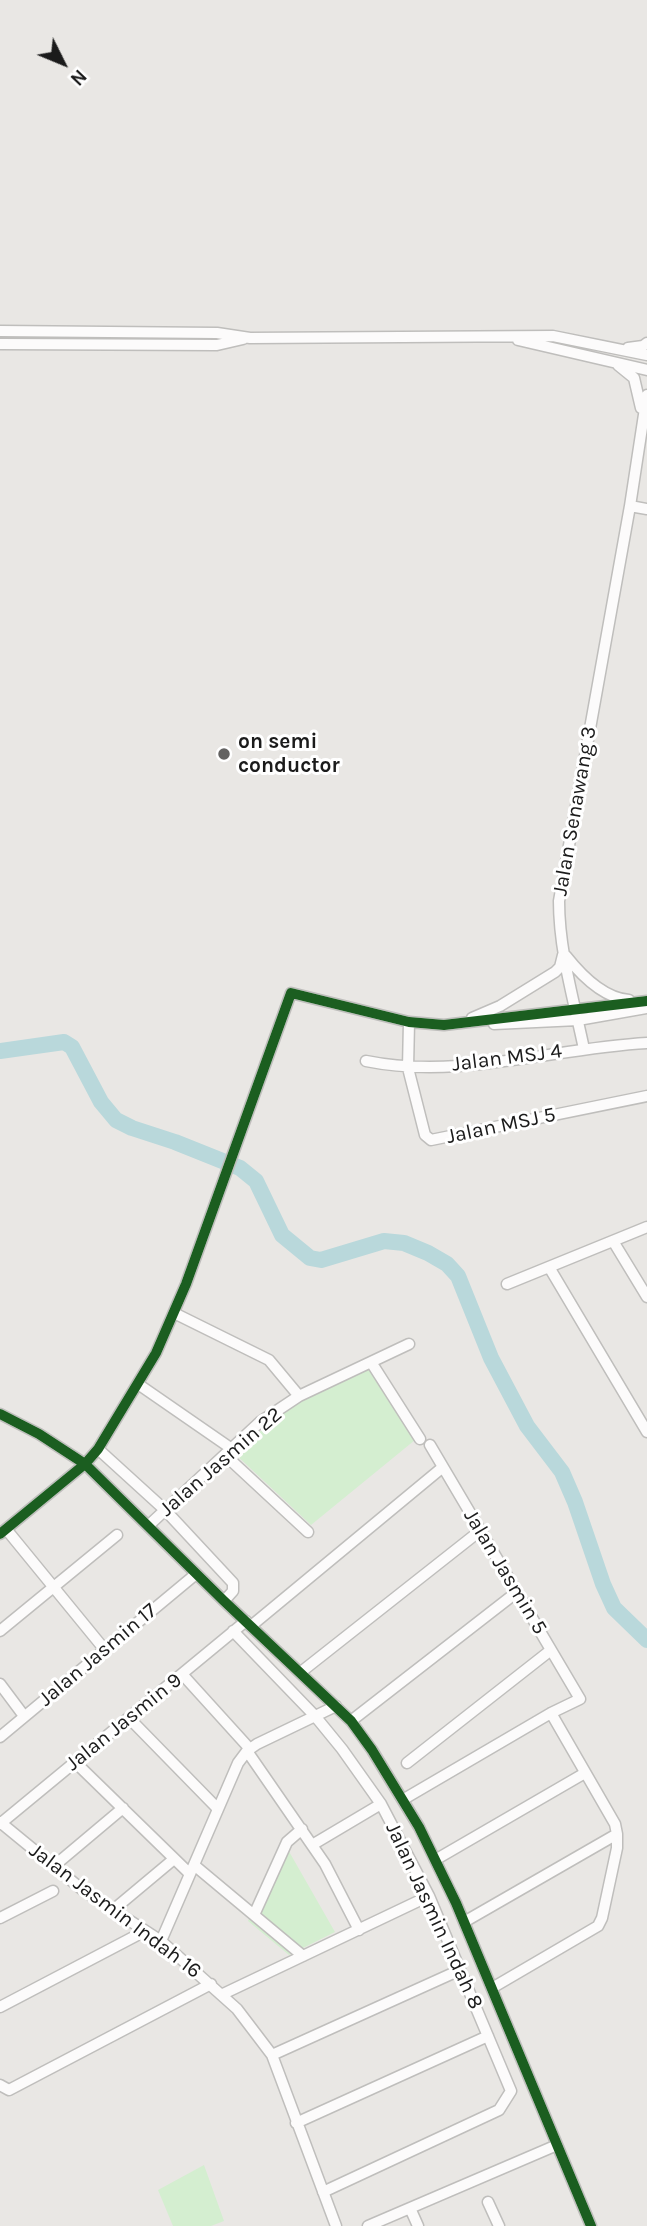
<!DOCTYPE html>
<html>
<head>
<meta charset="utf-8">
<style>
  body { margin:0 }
  #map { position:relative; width:647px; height:2226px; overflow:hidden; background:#e9e7e4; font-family:Karla,sans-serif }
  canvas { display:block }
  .north { position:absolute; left:28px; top:28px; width:70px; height:70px; -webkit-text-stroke:5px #fff; paint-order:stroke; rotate:133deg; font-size:19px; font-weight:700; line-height:28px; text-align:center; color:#1b1b1b }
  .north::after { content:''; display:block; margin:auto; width:24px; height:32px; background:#1b1b1b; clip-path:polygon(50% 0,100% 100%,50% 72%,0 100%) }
</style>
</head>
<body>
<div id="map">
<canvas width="647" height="2226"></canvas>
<div class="north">N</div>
</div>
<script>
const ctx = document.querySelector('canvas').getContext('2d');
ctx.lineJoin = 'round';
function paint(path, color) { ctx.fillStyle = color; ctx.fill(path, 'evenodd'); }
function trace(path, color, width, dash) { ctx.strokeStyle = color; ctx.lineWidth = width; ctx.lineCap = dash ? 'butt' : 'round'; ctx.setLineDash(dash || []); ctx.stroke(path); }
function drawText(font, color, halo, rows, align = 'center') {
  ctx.font = font + ' Karla,sans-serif'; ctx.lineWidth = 6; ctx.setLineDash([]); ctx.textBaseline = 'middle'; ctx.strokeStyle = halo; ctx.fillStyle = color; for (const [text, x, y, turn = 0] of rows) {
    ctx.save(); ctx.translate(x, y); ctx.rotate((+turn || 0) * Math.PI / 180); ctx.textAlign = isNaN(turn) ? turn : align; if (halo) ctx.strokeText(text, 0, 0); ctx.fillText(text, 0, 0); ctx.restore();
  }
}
const park = new Path2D(`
  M 370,1366 L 415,1440 L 311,1525 L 234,1453 L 300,1399 Z
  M 283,1841 L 335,1932 L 289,1955 L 248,1921 Z
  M 204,2165 L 224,2221 L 211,2226 L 173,2226 L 158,2190 Z`);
const river = new Path2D(`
  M 0,1051 L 64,1042 L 72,1047 L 101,1102 L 116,1120 L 132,1128 L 175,1142 L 240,1168 L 256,1181 L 282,1235 L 310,1258 L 321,1260 L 384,1241 L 404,1243 L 428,1253 L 447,1264 L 458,1276 L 491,1358 L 527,1426 L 562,1472 L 575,1502 L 603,1584 L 614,1608 L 647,1640`);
const minor = new Path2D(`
  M 0,331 L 217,333 L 250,338 L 553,336 L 647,355
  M 518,340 L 647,370
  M 0,344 L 217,345 L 243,339
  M 628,348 L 643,346 L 647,343
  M 618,365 L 634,378 L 641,408
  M 630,506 L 647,509
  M 566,956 C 581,975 604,998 629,1000
  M 472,1018 L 500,1006 L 555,972 L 560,967 L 563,955
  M 409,1022 L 408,1068 L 425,1135 L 431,1140 L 647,1096
  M 494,1024 L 578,1020 L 647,1008
  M 584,1049 C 574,1001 559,951 559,901 L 630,506 L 647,395
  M 366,1061 C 459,1080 554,1048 647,1043
  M 613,1241 L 647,1297
  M 549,1267 L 647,1432
  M 507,1284 L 647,1227
  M 174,1313 L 269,1360 L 299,1396
  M 371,1362 L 420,1439
  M 138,1384 L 232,1449
  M 0,1414 L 39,1434 L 85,1464 L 224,1601 L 351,1721 L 372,1750 L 419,1827 L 456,1903 L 591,2226
  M 98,1449 L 165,1510 L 233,1583 L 233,1591 L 224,1601
  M 225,1455 L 308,1532
  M 148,1526 L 260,1422 L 299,1396 L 409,1344
  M 6,1529 L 105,1650
  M 0,1534 L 85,1464 L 98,1449 L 156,1353 L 186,1284 L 291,993 L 409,1022 L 444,1025 L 647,1001
  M 251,1626 L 443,1467
  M 0,1631 L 117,1535
  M 233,1631 L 315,1716 L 342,1749 L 381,1804 L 429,1896 L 511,2091 L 499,2110 L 323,2192
  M 301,1672 L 481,1530
  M 182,1674 L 250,1749
  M 0,1684 L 24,1716
  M 129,1718 L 218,1809
  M 351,1721 L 517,1592
  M 0,1737 L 196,1574
  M 247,1751 L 325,1864 L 359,1930
  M 75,1762 L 190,1874
  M 407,1763 L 551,1650
  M 404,1799 L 551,1713 L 580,1699 L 430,1445
  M 0,1822 L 84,1891 L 161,1941 L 237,2009 L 272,2055 L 336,2226
  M 0,1824 L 246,1621
  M 312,1845 L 381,1804
  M 435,1860 L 585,1773
  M 194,1865 L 303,1956
  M 54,1866 L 123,1808
  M 113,1910 L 174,1859
  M 254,1915 L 287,1842 L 302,1829
  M 0,1918 L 53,1891
  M 464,1922 L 617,1834
  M 161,1941 L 238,1763 L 247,1751 L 257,1744 L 336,1706
  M 492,1988 L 598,1926 L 602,1918 L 617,1848 L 617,1834 L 615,1824 L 551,1713
  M 223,1994 L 429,1896
  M 0,2007 L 145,1931
  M 272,2055 L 460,1970
  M 0,2085 L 9,2090 L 211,1984
  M 296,2123 L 488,2036
  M 488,2202 L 499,2226
  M 410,2208 L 418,2226
  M 368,2226 L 557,2145`);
const cycleway = new Path2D(`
  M 0,1414 L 39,1434 L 85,1464 L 224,1601 L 351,1721 L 372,1750 L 419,1827 L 456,1903 L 591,2226
  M 0,1534 L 85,1464 L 98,1449 L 156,1353 L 186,1284 L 291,993 L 409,1022 L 444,1025 L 647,1001`);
const markers = [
  [224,754,7,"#636261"]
];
const poiNames = [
  ["on semi",238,742],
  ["conductor",238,766]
];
const streetNames = [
  ["Jalan Senawang 3",575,811,-80],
  ["Jalan MSJ 4",507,1058,-7],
  ["Jalan MSJ 5",501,1126,-12],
  ["Jalan Jasmin 22",221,1462,-41],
  ["Jalan Jasmin 5",505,1572,59],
  ["Jalan Jasmin 17",98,1655,-40],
  ["Jalan Jasmin 9",124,1722,-39],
  ["Jalan Jasmin Indah 16",115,1911,37],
  ["Jalan Jasmin Indah 8",434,1916,65]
];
paint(park, '#d4eed0');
trace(river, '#b9d8db', 16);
trace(minor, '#bfbebc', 13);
trace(minor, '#fcfbfb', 10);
trace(cycleway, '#1b5e20', 10);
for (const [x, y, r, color] of markers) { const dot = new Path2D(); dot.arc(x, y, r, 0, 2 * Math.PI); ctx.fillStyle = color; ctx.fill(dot); trace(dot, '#fff', 2.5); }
drawText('bold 21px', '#1b1b1b', '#fff', poiNames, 'left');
drawText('21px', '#1b1b1b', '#fff', streetNames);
</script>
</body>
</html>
